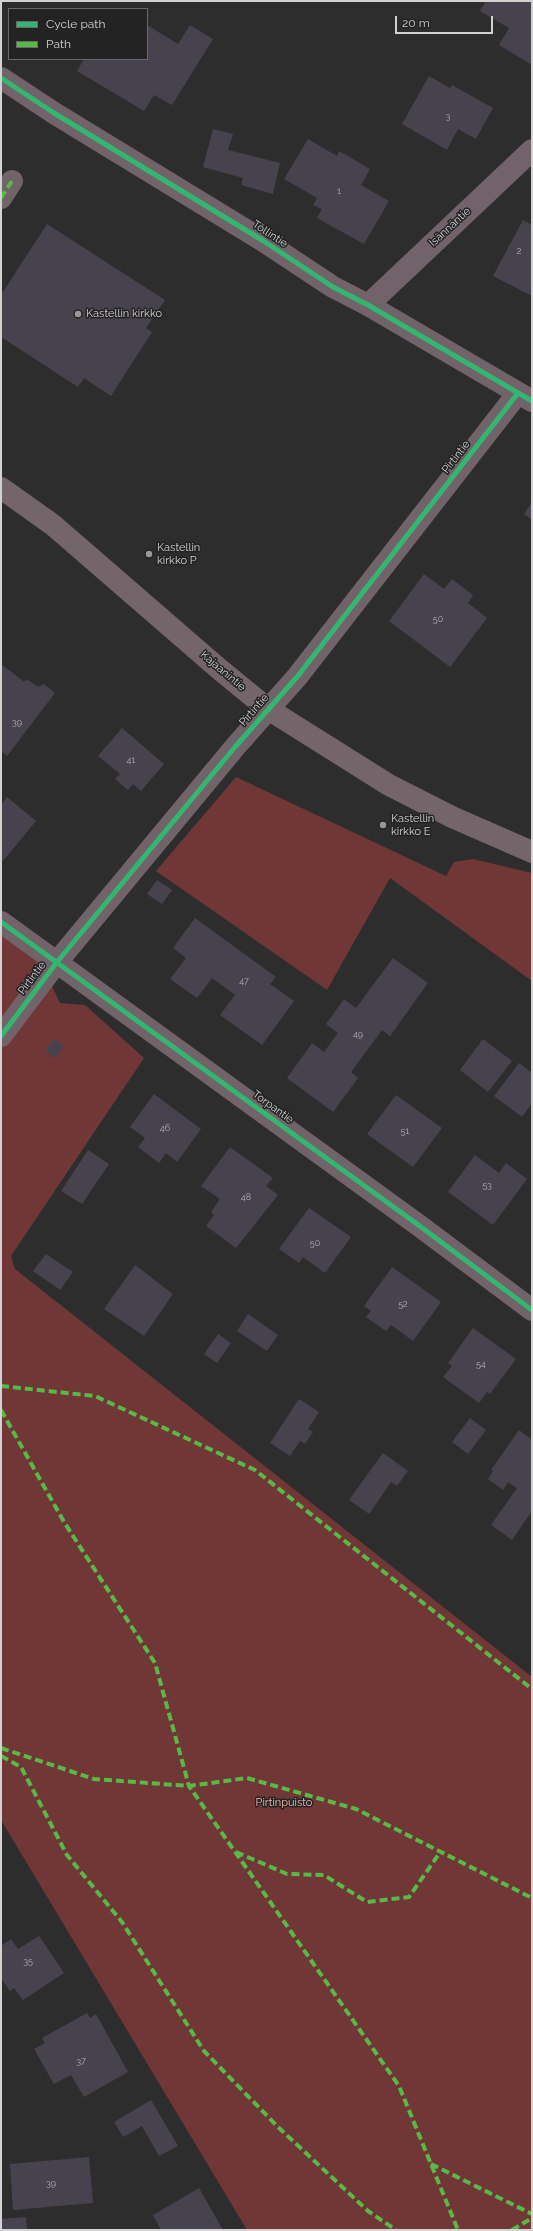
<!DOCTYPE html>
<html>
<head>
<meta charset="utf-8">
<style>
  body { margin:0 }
  #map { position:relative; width:533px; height:2231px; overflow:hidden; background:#2d2d2d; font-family:Raleway,sans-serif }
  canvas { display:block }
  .frame { position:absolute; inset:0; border:2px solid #d3d2d3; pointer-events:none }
  .legend { position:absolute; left:8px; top:8px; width:140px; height:52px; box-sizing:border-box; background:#242324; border:1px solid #6a696a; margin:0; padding:5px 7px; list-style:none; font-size:12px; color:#d3d2d3 }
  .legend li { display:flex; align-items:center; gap:8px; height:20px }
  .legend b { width:20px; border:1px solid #6a696a }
  .scale { position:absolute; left:395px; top:16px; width:98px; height:18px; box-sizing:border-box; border:2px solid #d3d2d3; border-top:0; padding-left:5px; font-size:12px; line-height:14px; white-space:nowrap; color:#d3d2d3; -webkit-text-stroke:3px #242324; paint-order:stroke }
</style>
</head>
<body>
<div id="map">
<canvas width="533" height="2231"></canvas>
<div class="frame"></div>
<ul class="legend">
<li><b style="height:5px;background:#33b770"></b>Cycle path</li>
<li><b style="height:5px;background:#58b947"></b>Path</li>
</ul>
<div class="scale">20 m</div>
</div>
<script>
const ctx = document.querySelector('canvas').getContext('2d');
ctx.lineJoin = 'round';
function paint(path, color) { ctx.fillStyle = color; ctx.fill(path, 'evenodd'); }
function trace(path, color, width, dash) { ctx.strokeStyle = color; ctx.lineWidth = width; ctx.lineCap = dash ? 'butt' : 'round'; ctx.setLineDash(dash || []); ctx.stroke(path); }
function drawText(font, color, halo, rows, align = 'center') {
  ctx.font = font + ' Raleway,sans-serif'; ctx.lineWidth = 3; ctx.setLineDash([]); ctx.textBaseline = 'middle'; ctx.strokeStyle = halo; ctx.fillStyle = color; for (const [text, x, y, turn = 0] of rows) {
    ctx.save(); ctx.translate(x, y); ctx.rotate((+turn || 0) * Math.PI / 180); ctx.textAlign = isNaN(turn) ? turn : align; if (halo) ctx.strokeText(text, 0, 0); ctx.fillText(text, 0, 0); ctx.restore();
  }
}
const green = new Path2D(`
  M 236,777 L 446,876 L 454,862 L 473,859 L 532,873 L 532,981 L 390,878 L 327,990 L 156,871 Z
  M 1,930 L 38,956 L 60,1003 L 85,1005 L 144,1058 L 11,1256 L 15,1269 L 532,1677 L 532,2230 L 247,2230 L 1,1820 Z`);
const building = new Path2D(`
  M 486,1 L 532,1 L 532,65 L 499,45 L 509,28 L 480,11 Z
  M 147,25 L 178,44 L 190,25 L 213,39 L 172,105 L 154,95 L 144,111 L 77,71 L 84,59 L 147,59 Z
  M 429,76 L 450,88 L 452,85 L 493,108 L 476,139 L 458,129 L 447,150 L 402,124 Z
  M 213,129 L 233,134 L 228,150 L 280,163 L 273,194 L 241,185 L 243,178 L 203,167 Z
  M 308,139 L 337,156 L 339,151 L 370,169 L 361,185 L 389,201 L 364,244 L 317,218 L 322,209 L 313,205 L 317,198 L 284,179 Z
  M 523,220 L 532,225 L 532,296 L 493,276 Z
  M 47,224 L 165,300 L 146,328 L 152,332 L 111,396 L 84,378 L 78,387 L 1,337 L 1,295 Z
  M 532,502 L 532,520 L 524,514 Z
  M 424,574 L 444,589 L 452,579 L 473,595 L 468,603 L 487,618 L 450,667 L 389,621 Z
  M 1,664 L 23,681 L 28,680 L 38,687 L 44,684 L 55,693 L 7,756 L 1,751 Z
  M 122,728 L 164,764 L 141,791 L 133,784 L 128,790 L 115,779 L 120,774 L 98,756 Z
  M 7,797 L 36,821 L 3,861 L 1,859 L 1,805 Z
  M 157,880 L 172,890 L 162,904 L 147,894 Z
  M 195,918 L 276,977 L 270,984 L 294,1001 L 262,1045 L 220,1015 L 235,995 L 212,978 L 197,998 L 170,979 L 186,958 L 173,948 Z
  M 393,958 L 428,983 L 390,1036 L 382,1030 L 351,1072 L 358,1078 L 333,1112 L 287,1078 L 312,1043 L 324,1052 L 338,1033 L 326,1024 L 344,999 L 356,1008 Z
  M 54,1039 L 64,1046 L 55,1058 L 45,1051 Z
  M 483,1039 L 512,1061 L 488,1092 L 460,1070 Z
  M 519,1063 L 532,1073 L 532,1103 L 522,1117 L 494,1096 Z
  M 154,1094 L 201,1129 L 177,1162 L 166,1153 L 159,1163 L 138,1147 L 145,1138 L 130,1127 Z
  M 396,1095 L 442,1128 L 413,1167 L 367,1134 Z
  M 230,1147 L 273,1178 L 266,1186 L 278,1195 L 236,1248 L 206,1226 L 214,1215 L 211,1212 L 220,1199 L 201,1186 Z
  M 88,1150 L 109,1164 L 82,1204 L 61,1191 Z
  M 475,1155 L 499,1173 L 506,1163 L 527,1179 L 493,1225 L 448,1192 Z
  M 309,1208 L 351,1237 L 325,1273 L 303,1257 L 299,1263 L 279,1249 Z
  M 46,1254 L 73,1272 L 60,1290 L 33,1271 Z
  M 135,1265 L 173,1294 L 144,1336 L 104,1309 Z
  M 392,1267 L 441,1302 L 413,1341 L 391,1325 L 386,1331 L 366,1317 L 371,1311 L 364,1306 Z
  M 248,1314 L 278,1335 L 267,1351 L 237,1331 Z
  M 473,1328 L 516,1359 L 490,1394 L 487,1392 L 479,1403 L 443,1377 L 452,1366 L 448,1363 Z
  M 218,1334 L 231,1343 L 217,1363 L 204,1354 Z
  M 299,1399 L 319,1412 L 308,1429 L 313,1432 L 305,1444 L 300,1441 L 290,1456 L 270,1443 Z
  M 470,1418 L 486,1430 L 468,1454 L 452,1442 Z
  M 519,1430 L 532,1440 L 532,1511 L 512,1540 L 491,1525 L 517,1488 L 508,1482 L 503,1490 L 488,1479 L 493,1471 L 491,1470 Z
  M 383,1453 L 408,1471 L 397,1486 L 391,1482 L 369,1514 L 349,1500 Z
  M 39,1936 L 64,1973 L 23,2000 L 14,1988 L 10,1991 L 1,1978 L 1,1946 L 11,1939 L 18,1949 Z
  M 87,2013 L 90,2018 L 96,2014 L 128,2072 L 84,2097 L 71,2075 L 54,2084 L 34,2049 L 45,2043 L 42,2038 Z
  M 151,2100 L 178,2146 L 159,2156 L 142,2126 L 123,2137 L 114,2122 Z
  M 89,2157 L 93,2203 L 13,2210 L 10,2164 Z
  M 199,2188 L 223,2230 L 161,2230 L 153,2215 Z
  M 26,2217 L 27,2230 L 1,2230 L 1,2219 Z`);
const pedestrian = new Path2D(`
  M 1,198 L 12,181`);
const minor = new Path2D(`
  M 1,78 L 54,113 L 262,240 L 333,287 L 368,305 L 532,401
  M 368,305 L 532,150
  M 1,922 L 417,1224 L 532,1310
  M 1,1036 L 57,962 L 235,747 L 297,677 L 518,393`);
const secondary = new Path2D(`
  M 1,488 L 53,525 L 218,668 L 268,709 L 389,785 L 452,817 L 532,852`);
const quiet = new Path2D(`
  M 1,198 L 12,181
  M 1,1386 L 95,1396 L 255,1470 L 532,1689
  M 1,1410 L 64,1522 L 155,1663 L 189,1786 L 399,2086 L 458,2230
  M 1,1748 L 94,1779 L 189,1786 L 247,1778 L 356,1809 L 532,1898
  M 1,1756 L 21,1767 L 67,1855 L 122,1922 L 204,2051 L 278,2127 L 368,2211 L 396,2230
  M 236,1852 L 287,1874 L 324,1875 L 367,1902 L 409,1897 L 441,1851
  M 431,2164 L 532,2214
  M 512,2230 L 532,2218`);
const cycleway = new Path2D(`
  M 1,78 L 54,113 L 262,240 L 333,287 L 368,305 L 532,401
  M 1,922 L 417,1224 L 532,1310
  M 1,1036 L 57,962 L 235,747 L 297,677 L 518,393`);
const markers = [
  [78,314,4,"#999899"],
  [149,554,4,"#999899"],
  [383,825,4,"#999899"]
];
const numberNames = [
  ["3",448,116],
  ["1",339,191],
  ["2",519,251],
  ["50",438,619],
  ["39",17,722],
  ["41",131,760],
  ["47",244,981],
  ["49",358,1034],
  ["46",165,1128],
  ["51",405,1131],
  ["53",487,1185],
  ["48",246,1197],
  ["50",315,1243],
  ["52",403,1304],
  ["54",481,1364],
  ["35",28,1961],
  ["37",81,2061],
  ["39",51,2183]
];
const streetNames = [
  ["Isännäntie",450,227,-43],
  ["Töllintie",270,234,33],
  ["Pirtintie",456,457,-52],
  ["Kajaanintie",223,671,40],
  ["Pirtintie",254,710,-49],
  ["Pirtintie",32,978,-53],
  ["Torpantie",273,1107,36]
];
const poiNames = [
  ["Kastellin kirkko",86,314],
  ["Kastellin",157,548],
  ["kirkko P",157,561],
  ["Kastellin",391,819],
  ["kirkko E",391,832]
];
const parkNames = [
  ["Pirtinpuisto",284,1803]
];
paint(green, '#713736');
paint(building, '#47434e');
trace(pedestrian, '#716369', 22);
trace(minor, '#716369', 22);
trace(secondary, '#74656b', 22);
trace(quiet, '#58b947', 4, [8, 4]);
trace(cycleway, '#33b770', 5);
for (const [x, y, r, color] of markers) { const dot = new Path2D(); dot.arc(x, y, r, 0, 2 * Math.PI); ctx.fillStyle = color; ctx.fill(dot); trace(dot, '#242324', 1.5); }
drawText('9px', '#b0aeb2', null, numberNames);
drawText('11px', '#d3d2d3', '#242324', streetNames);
drawText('11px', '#d3d2d3', '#242324', poiNames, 'left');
drawText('11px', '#fdb9b5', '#242324', parkNames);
</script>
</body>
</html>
